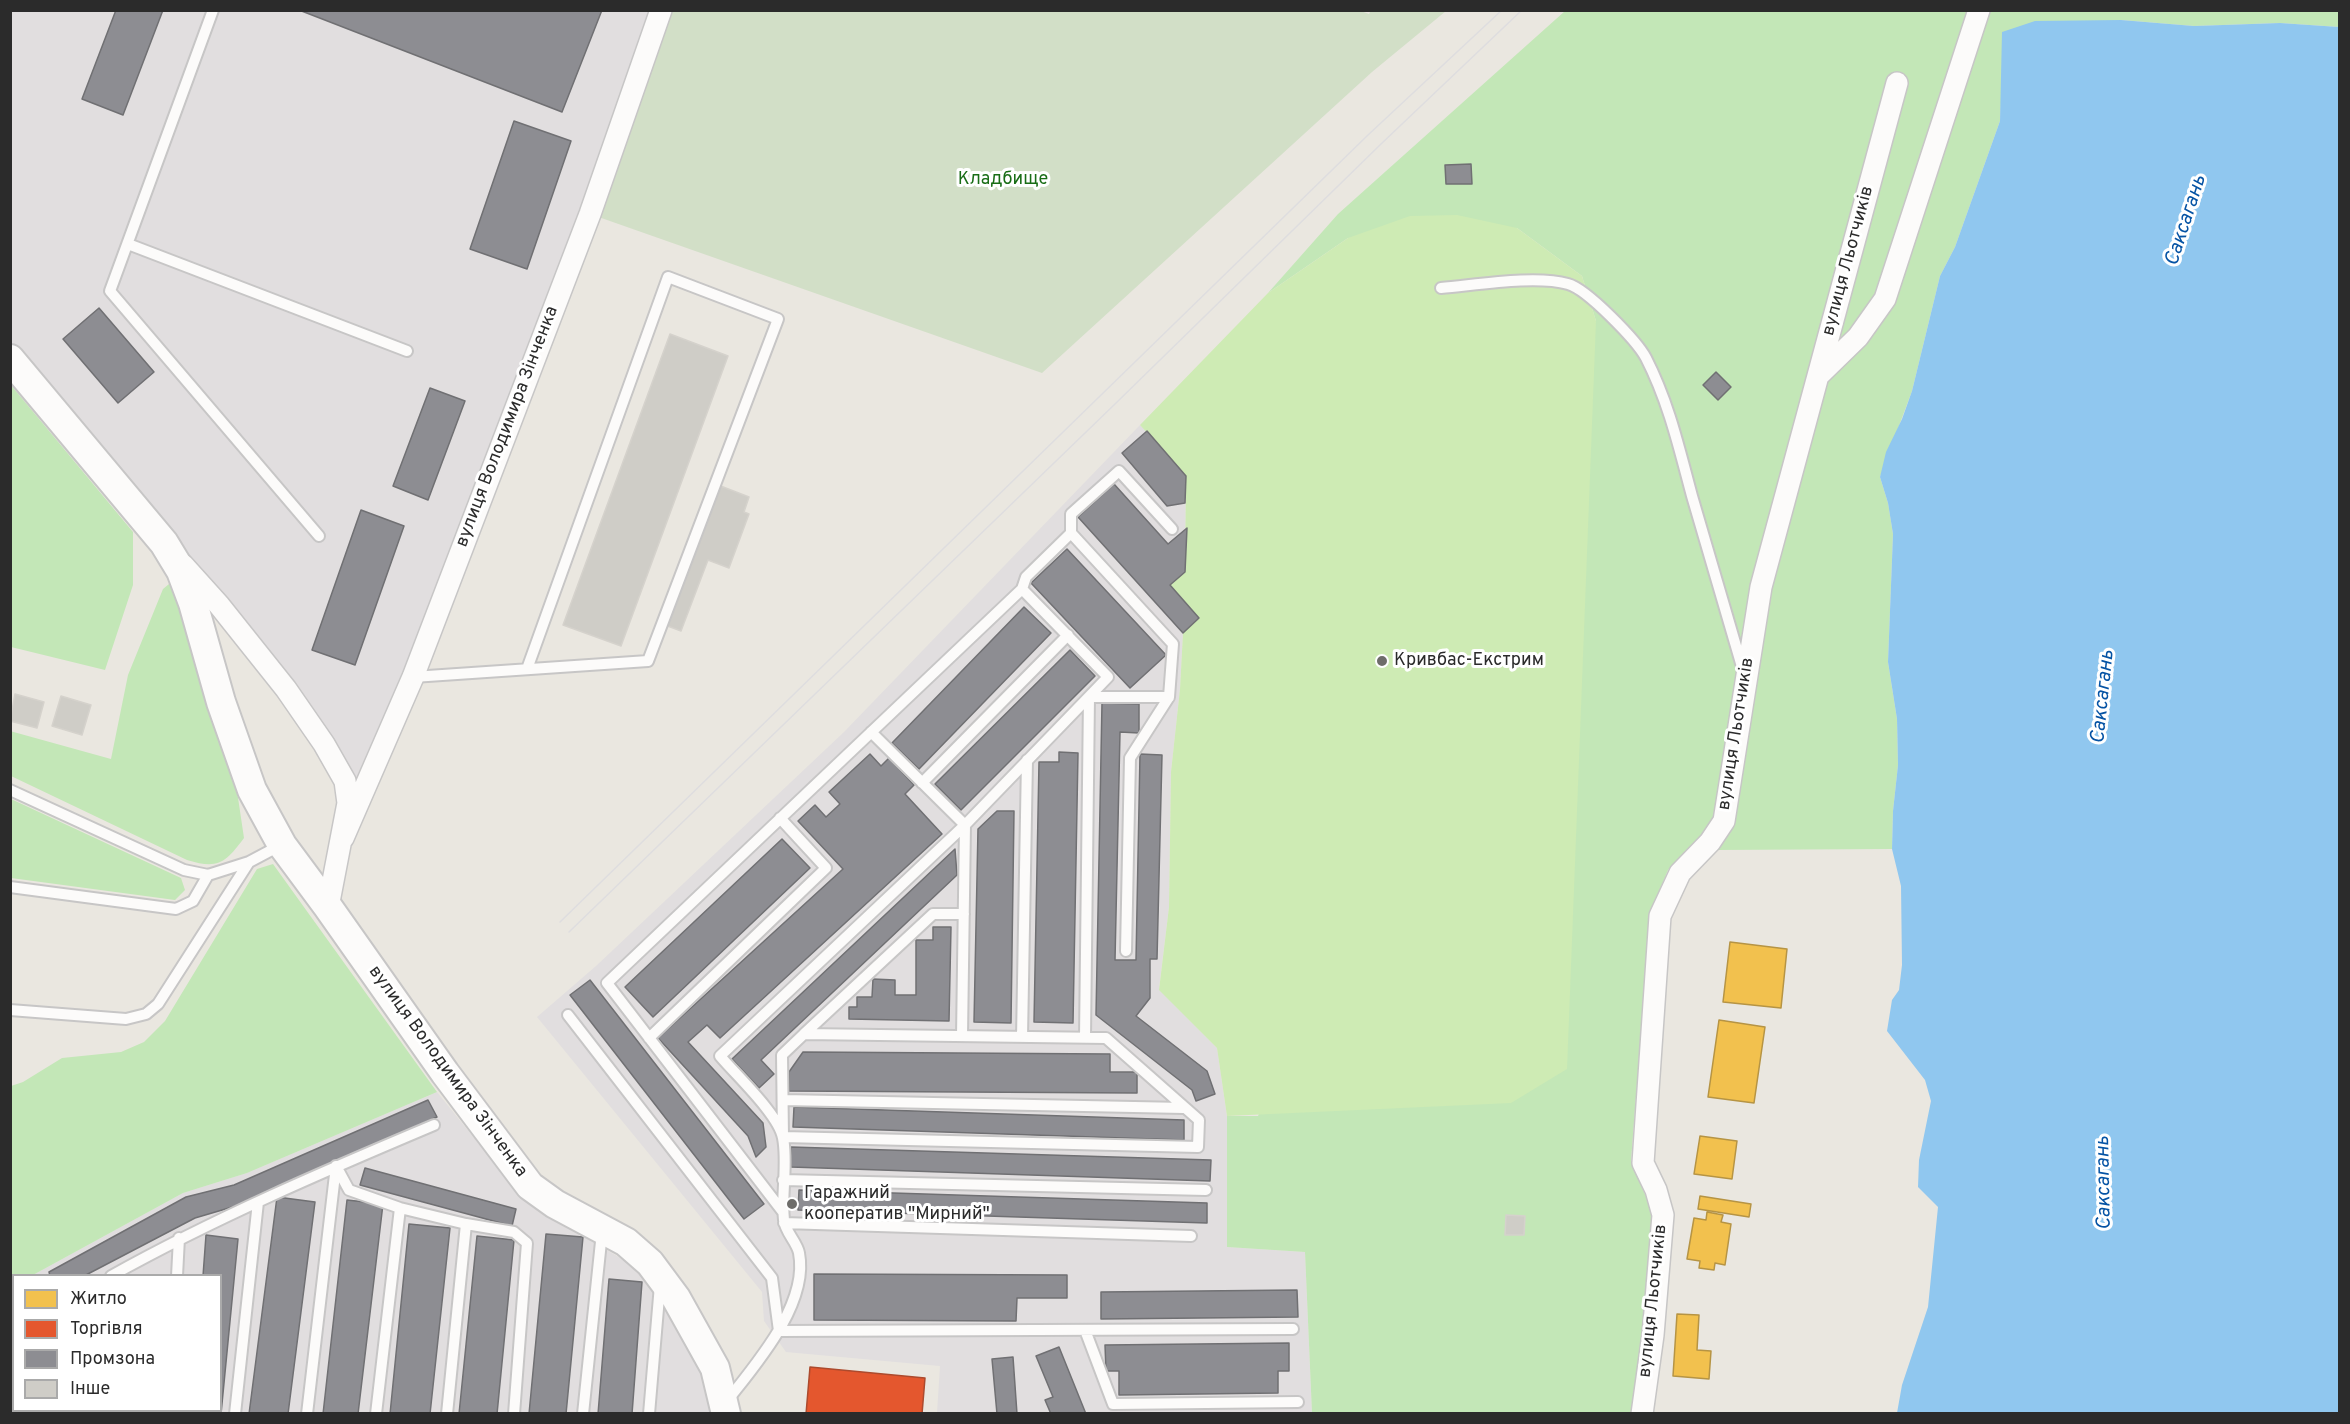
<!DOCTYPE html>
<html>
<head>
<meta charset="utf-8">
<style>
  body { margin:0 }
  #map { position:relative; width:2350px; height:1424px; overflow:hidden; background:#eae7e0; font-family:Overpass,sans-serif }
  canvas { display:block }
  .frame { position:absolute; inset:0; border:12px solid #2b2b2b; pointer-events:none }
  .legend { position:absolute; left:12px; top:1274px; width:210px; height:138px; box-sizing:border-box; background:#fff; border:2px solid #aaa; margin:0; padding:8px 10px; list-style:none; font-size:18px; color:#2b2b2b }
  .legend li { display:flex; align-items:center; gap:12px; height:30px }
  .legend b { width:30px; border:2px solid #aaa }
</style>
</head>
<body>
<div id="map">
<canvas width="2350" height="1424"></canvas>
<div class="frame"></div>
<ul class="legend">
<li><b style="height:16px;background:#f2c14e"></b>Житло</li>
<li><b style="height:16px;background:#e4572e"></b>Торгівля</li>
<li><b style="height:16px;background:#8d8d92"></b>Промзона</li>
<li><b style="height:16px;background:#cfcdc7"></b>Інше</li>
</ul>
</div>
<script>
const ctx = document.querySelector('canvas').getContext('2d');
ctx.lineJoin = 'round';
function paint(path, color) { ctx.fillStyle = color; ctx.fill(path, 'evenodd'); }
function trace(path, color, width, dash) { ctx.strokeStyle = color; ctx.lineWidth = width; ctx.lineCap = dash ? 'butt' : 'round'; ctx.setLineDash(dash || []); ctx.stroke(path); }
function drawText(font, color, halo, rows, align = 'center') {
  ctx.font = font + ' Overpass,sans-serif'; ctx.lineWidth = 6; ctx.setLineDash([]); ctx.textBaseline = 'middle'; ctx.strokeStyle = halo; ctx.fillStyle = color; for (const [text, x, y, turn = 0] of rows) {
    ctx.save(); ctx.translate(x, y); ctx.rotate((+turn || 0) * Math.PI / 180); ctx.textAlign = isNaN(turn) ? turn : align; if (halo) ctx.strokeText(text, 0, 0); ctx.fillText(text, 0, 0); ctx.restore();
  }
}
const industrial = new Path2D(`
  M 10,11 L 657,11 L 343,838 L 337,763 L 11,359 Z
  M 1140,425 L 1186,476 L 1185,572 L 1199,618 L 1183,633 L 1180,689 L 1171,772 L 1169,907 L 1159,989 L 1217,1048 L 1227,1116 L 1227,1247 L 1305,1252 L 1312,1413 L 937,1413 L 940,1366 L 786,1352 L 764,1321 L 762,1292 L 537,1017 L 596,966 L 844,732 Z
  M 437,1092 L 521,1196 L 547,1215 L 634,1266 L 665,1306 L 705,1376 L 712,1413 L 11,1413 L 10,1288 L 13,1286 L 14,1410 L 220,1410 L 220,1276 L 33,1275 L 183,1193 L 247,1173 Z`);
const green = new Path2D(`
  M 1565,11 L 2339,11 L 2339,27 L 2280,23 L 2194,26 L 2121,20 L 2002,84 L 2000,121 L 1955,247 L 1940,276 L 1912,391 L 1880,477 L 1888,503 L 1893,534 L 1888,662 L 1897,719 L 1898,765 L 1893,811 L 1892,849 L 1715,850 L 1689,848 L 1668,870 L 1650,914 L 1631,1161 L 1655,1218 L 1643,1333 L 1631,1413 L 1312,1413 L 1305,1252 L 1227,1247 L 1227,1116 L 1258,1116 L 1596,321 L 1582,276 L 1517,228 L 1348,238 L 1268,293 L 1338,214 Z
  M 10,384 L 133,532 L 133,585 L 105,670 L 11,647 Z
  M 175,579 L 208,704 L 237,791 L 244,838 C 226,862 219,870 187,860 L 11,776 L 10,731 L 111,759 L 128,675 L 163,589 Z
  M 11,799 L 181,878 L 185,890 L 175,900 L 11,878 Z
  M 273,864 L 437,1092 L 247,1173 L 183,1193 L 33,1275 L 14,1276 L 13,1286 L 11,1288 L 11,1086 L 23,1082 L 62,1058 L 121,1052 L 144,1042 L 165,1021 L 257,869 Z`);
const cemetery = new Path2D(`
  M 1358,10 L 1369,14 L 1371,10 L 1446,11 L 1372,72 L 1042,373 L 590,214 L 661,11 Z`);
const pitch = new Path2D(`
  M 1457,215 L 1517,228 L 1582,276 L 1596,321 L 1567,1069 L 1511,1103 L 1227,1116 L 1217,1048 L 1159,990 L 1169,907 L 1171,772 L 1180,689 L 1183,633 L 1199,618 L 1170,585 L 1185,572 L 1186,476 L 1140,425 L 1268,293 L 1348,238 L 1410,216 Z`);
const water = new Path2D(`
  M 2121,20 L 2194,26 L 2280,23 L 2339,27 L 2339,1413 L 1897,1413 L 1902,1385 L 1928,1307 L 1938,1207 L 1918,1187 L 1919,1160 L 1931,1101 L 1925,1080 L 1887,1031 L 1892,1000 L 1899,990 L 1902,965 L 1901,886 L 1892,849 L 1893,811 L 1898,765 L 1897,719 L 1888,662 L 1893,534 L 1888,503 L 1880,477 L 1886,452 L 1902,419 L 1912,391 L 1940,276 L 1955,247 L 2000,121 L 2002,32 L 2035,21 Z`);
const homes = new Path2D(`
  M 1730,942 L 1787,949 L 1781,1008 L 1723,1002 Z
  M 1719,1020 L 1765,1027 L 1754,1103 L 1708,1097 Z
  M 1700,1136 L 1737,1141 L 1732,1179 L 1694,1174 Z
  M 1700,1196 L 1751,1204 L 1749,1217 L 1698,1209 Z
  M 1707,1212 L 1723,1215 L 1721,1222 L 1731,1224 L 1725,1265 L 1715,1263 L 1714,1270 L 1699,1268 L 1700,1261 L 1687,1259 L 1694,1218 L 1706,1220 Z
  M 1677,1314 L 1699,1315 L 1697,1350 L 1711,1351 L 1709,1379 L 1673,1376 Z`);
const shops = new Path2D(`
  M 810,1367 L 925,1378 L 922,1414 L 806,1414 Z`);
const industry = new Path2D(`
  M 116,10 L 163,10 L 123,115 L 82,99 Z
  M 299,10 L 602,10 L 562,112 Z
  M 514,121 L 571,141 L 527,269 L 470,249 Z
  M 1471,164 L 1472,184 L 1446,184 L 1445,165 Z
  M 99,308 L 154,372 L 118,403 L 63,339 Z
  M 1716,372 L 1731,387 L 1718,400 L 1703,385 Z
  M 430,388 L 465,401 L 428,500 L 393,486 Z
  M 1147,431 L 1186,476 L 1185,503 L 1167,506 L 1122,453 Z
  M 1114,484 L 1168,544 L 1187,528 L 1185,572 L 1170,585 L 1199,618 L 1183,633 L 1078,517 Z
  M 361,510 L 404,526 L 355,665 L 312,650 Z
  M 1067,549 L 1166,655 L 1130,688 L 1031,583 Z
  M 1024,607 L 1051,633 L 919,769 L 892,743 Z
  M 1070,650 L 1095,676 L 961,810 L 935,784 Z
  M 1102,703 L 1139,704 L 1139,733 L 1120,732 L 1115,960 L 1136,960 L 1140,754 L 1162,755 L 1157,959 L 1150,959 L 1150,998 L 1136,1016 L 1207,1071 L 1215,1094 L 1196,1101 L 1192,1090 L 1096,1015 Z
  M 1059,752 L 1078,753 L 1073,1023 L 1034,1022 L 1039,762 L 1059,762 Z
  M 870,754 L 881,766 L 889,758 L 914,785 L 905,794 L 942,834 L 720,1038 L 707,1025 L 688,1042 L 763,1123 L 766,1147 L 756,1157 L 748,1136 L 658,1038 L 843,869 L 798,821 L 815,805 L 826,817 L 840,804 L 829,792 Z
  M 997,811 L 1014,811 L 1011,1023 L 974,1022 L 978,829 Z
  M 782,839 L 810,868 L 653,1017 L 625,987 Z
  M 955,849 L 957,875 L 761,1060 L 774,1074 L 759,1088 L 732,1059 Z
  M 933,927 L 951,927 L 949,1021 L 849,1019 L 849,1007 L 857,1007 L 857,997 L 872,997 L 873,979 L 895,980 L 895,995 L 916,995 L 916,940 L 933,940 Z
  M 590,980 L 764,1204 L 744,1219 L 570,995 Z
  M 803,1052 L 1110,1054 L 1110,1072 L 1137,1072 L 1137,1093 L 789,1091 L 789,1072 Z
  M 428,1100 L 437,1117 L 246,1203 L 195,1218 L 84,1276 L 50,1276 L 49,1272 L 186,1197 L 234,1185 Z
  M 794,1107 L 1184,1120 L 1184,1140 L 793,1127 Z
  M 791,1147 L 1211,1160 L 1210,1181 L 791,1167 Z
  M 365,1168 L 516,1209 L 512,1226 L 360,1185 Z
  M 799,1190 L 1207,1203 L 1207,1223 L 798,1210 Z
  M 277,1197 L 315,1202 L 288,1414 L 249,1414 Z
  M 347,1200 L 383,1204 L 358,1414 L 323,1414 Z
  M 409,1224 L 450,1228 L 430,1414 L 390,1414 Z
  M 546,1234 L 583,1237 L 566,1414 L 529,1414 Z
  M 206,1235 L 238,1239 L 221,1414 L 189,1414 L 190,1410 L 220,1410 L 220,1276 L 203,1276 Z
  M 477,1236 L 514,1240 L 497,1414 L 459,1414 Z
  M 814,1274 L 1067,1275 L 1067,1298 L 1017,1298 L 1016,1321 L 814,1320 Z
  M 609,1279 L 642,1282 L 632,1414 L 598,1414 Z
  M 14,1290 L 14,1315 L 10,1316 L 10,1291 Z
  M 1297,1290 L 1298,1317 L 1101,1319 L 1101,1292 Z
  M 1289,1343 L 1289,1371 L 1278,1371 L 1278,1393 L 1119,1395 L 1119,1371 L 1106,1371 L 1105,1345 Z
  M 1059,1347 L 1086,1414 L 1051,1414 L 1045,1400 L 1053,1397 L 1036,1356 Z
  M 1013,1357 L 1017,1414 L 997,1414 L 992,1359 Z
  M 14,1371 L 14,1410 L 21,1410 L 21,1414 L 10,1414 L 10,1373 Z
  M 71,1410 L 90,1410 L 89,1414 L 71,1414 Z
  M 115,1410 L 149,1410 L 149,1414 L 115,1414 Z`);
const building = new Path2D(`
  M 670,334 L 728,356 L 621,646 L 563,625 Z
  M 718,485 L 749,497 L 744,512 L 749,514 L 729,568 L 708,560 L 681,631 L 665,625 Z
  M 15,694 L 44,702 L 37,728 L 10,721 Z
  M 61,696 L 91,705 L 82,735 L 52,726 Z
  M 1506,1215 L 1525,1216 L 1524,1235 L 1505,1235 Z`);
const service = new Path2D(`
  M 213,10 L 110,291 L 319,536
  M 128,244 L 407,351
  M 1441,288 C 1477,285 1535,275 1568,284 C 1587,289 1637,341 1646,358 C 1669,403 1679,448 1692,496 C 1709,554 1726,612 1743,670
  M 1071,533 L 1173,644 L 1169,697 L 1089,697 L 1085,1037
  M 1022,589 L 1026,577 L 1071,533 L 1071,514 L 1119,471 L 1172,529
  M 413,677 L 648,661 L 778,319 L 668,277 L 527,669
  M 871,732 L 965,825 L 962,1036
  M 922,783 L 1068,635
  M 10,790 L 184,870 L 208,875 L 249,862
  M 10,887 L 176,909 L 193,901 L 208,875
  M 1126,951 L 1130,758 L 1169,697
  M 10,1010 L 126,1019 L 146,1014 L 158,1004 L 249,862 L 281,845
  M 568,1015 L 772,1278 L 779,1331 L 1293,1329
  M 804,1034 L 1106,1038 L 1199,1120 L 1198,1147 L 783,1137 L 782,1055 Z
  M 804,1034 L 933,914 L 964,914
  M 1022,1037 L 1027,760
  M 649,1038 L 826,868 L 780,818
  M 783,1100 L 1184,1108
  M 336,1166 L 349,1190 L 400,1208 L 466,1224 L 514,1232 L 527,1243 L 514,1414
  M 783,1180 L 1206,1190
  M 784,1223 L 1191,1236
  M 111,1276 C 215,1218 325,1171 434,1125
  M 177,1276 L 179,1238
  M 1085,1330 L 1113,1404 L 1298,1402
  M 10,1335 L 14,1333
  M 727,1401 C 756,1364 809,1304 799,1253 C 797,1242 785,1232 784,1220 C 781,1194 788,1164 783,1138 C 779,1115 736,1075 720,1056 L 965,825 L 1108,677 L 1022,589 L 607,983 L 783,1212
  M 41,1414 L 41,1410
  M 101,1414 L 101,1410
  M 166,1414 L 166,1410
  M 235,1414 L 258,1202
  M 307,1414 L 336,1166
  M 376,1414 L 400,1208
  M 447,1414 L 466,1224
  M 583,1414 L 602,1232
  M 649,1414 L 660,1285`);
const minor = new Path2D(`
  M 1818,376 L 1858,337 L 1885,299 L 1979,10
  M 183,565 L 219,605 L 286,689 L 324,744 L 345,781 L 348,803 L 328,907
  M 343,838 L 413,677 L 590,214 L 661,10
  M 1642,1414 L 1653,1335 L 1663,1215 L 1656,1190 L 1643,1163 L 1660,916 L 1680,873 L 1710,842 L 1724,821 L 1761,587 L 1897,83`);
const secondary = new Path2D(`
  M 10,359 L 164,543 L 181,571 L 193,603 L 221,702 L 252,790 L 282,845 L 328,907 L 445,1073 L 530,1186 L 555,1204 L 626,1242 L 650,1263 L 676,1298 L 715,1368 L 726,1414`);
const tram = new Path2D(`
  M 560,922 L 1368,135 L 1502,10
  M 569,932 L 1115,404 L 1381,144 L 1522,10`);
const markers = [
  [1382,661,6,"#6e6d6a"],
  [792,1204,6,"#6e6d6a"]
];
const parkNames = [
  ["Кладбище",1003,180]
];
const streetNames = [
  ["вулиця Льотчиків",1849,261,-75],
  ["вулиця Володимира Зінченка",508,427,-69],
  ["вулиця Льотчиків",1737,734,-81],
  ["вулиця Володимира Зінченка",447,1072,54],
  ["вулиця Льотчиків",1654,1301,-84]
];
const poiNames = [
  ["Кривбас-Екстрим",1394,661],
  ["Гаражний",804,1194],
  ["кооператив \"Мирний\"",804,1215]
];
const waterNames = [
  ["Саксагань",2187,221,-72],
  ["Саксагань",2104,697,-84],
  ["Саксагань",2105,1183,-91]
];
paint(industrial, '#e1dedf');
paint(green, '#c3e7b7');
paint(cemetery, '#d2dfc7');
paint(pitch, '#ceebb4');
paint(water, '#90c7ef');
paint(homes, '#f2c14e');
trace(homes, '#b69444', 1.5);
paint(shops, '#e4572e');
trace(shops, '#ac4a2d', 1.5);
paint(industry, '#8d8d92');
trace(industry, '#707073', 1.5);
paint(building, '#cfcdc7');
trace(building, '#d5d2cc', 1.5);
trace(service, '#c7c6c6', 14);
trace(minor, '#c7c6c6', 24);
trace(secondary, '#c7c6c6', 32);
trace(service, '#fcfbfa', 10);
trace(minor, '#fcfbfa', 21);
trace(secondary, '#fcfbfa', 28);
trace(tram, '#dedddf', 1.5);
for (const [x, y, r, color] of markers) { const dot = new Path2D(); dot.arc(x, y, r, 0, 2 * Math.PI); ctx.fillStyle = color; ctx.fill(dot); trace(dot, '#fff', 2); }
drawText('18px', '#196d16', '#fff', parkNames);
drawText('18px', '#2b2b2b', '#fff', streetNames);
drawText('18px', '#2b2b2b', '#fff', poiNames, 'left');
drawText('italic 20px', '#0553a4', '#fff', waterNames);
</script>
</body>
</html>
